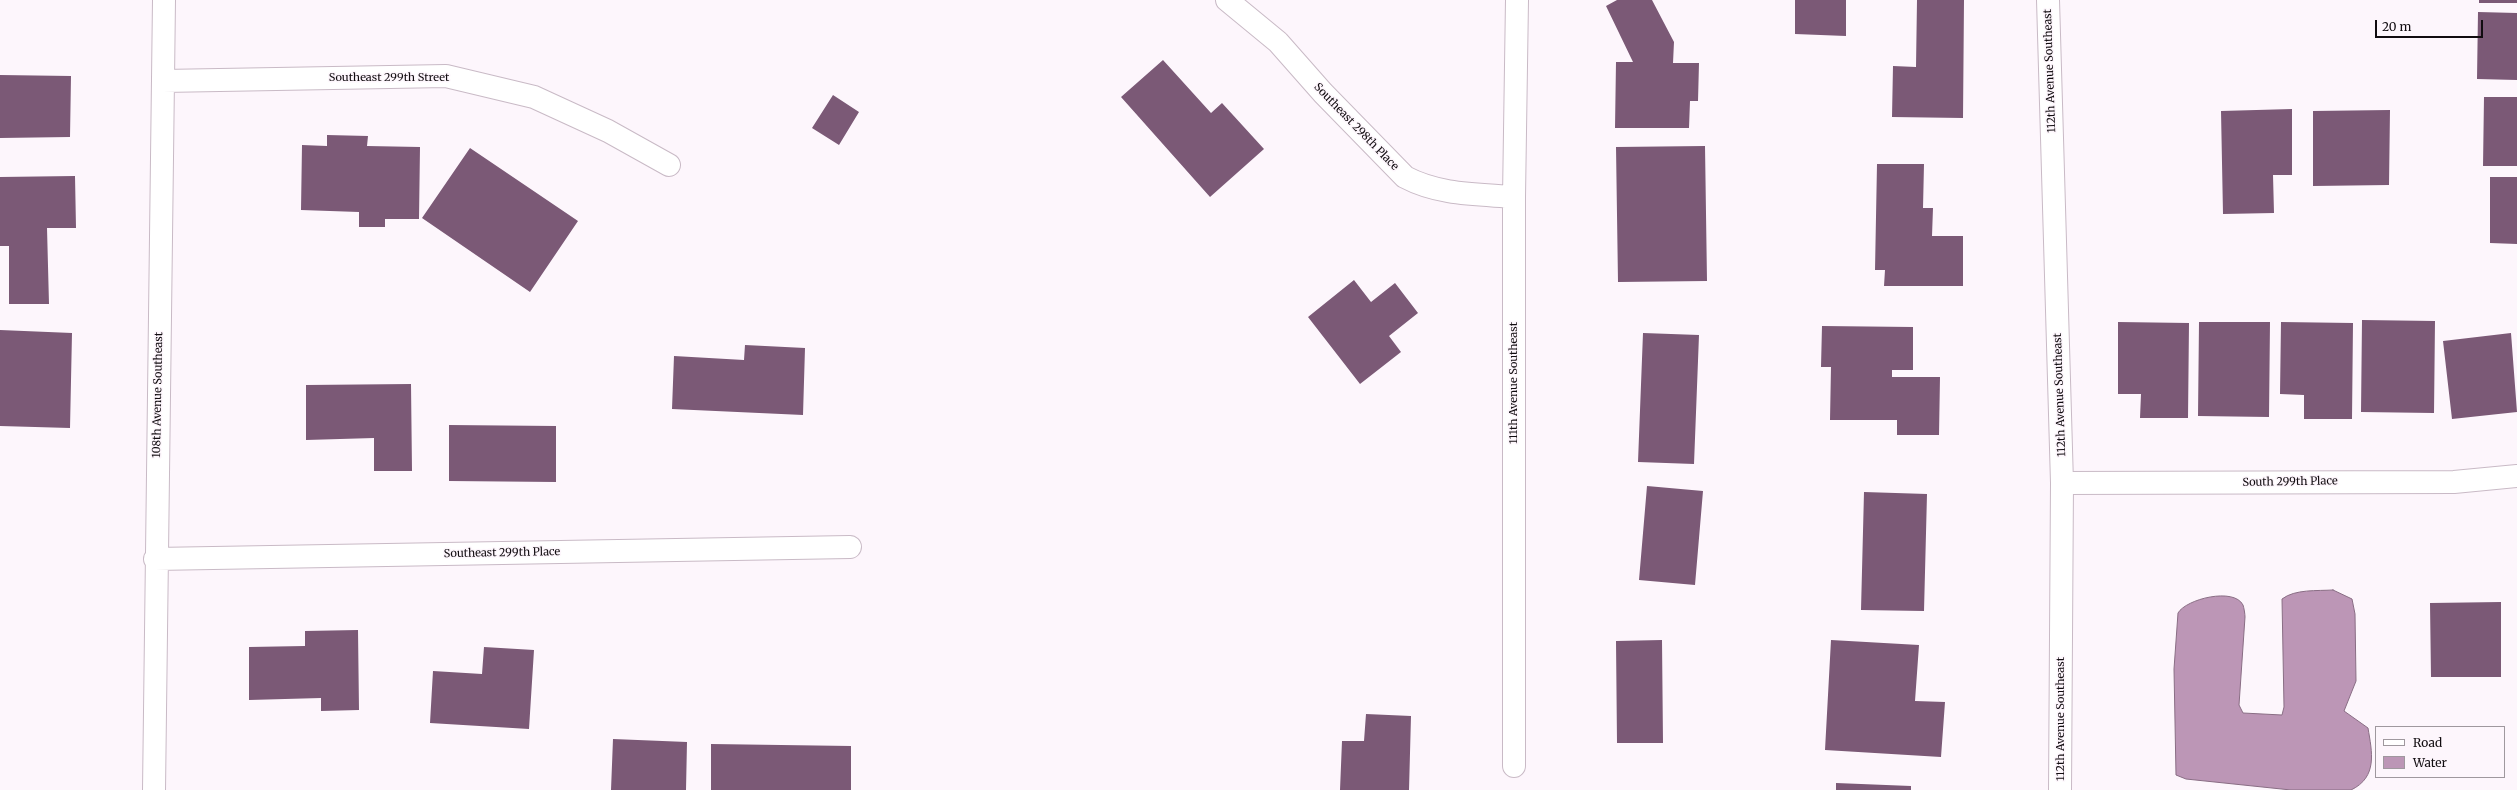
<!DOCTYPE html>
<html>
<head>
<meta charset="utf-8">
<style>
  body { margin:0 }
  #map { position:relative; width:2517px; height:790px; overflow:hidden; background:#fdf6fc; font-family:Merriweather,serif }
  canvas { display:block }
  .legend { position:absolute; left:2375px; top:726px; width:130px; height:52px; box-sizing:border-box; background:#fdf6fc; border:1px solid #9f989e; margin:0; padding:5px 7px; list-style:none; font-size:12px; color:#110c10 }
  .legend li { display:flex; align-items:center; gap:8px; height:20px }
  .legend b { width:20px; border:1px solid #9f989e }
  .scale { position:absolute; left:2375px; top:20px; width:108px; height:18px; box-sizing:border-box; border:2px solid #110c10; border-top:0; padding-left:5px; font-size:12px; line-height:14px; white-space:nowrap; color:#110c10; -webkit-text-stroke:3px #fdf6fc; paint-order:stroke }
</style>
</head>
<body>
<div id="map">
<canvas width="2517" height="790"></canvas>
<ul class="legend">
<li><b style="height:5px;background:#fff"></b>Road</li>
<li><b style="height:11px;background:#bc96b6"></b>Water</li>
</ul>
<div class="scale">20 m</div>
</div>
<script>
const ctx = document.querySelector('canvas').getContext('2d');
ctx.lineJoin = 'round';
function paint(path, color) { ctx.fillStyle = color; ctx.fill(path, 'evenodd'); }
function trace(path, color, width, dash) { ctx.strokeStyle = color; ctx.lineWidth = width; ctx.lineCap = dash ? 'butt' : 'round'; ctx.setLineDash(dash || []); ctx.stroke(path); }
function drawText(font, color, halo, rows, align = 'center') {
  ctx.font = font + ' Merriweather,serif'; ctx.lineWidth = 3; ctx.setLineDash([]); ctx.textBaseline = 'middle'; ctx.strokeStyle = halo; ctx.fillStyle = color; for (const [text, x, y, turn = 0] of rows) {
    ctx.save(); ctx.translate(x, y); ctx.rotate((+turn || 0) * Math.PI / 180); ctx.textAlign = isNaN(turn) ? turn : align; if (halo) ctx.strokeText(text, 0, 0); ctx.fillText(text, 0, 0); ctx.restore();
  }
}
const water = new Path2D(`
  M 2333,590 L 2352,599 L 2355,614 L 2356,681 L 2344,711 L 2368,728 C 2372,752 2378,777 2351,790 L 2291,790 L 2186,779 L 2176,775 L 2174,669 L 2178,613 C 2186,599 2234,587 2243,605 C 2244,608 2245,614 2245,617 L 2239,705 L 2243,713 L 2282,715 L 2284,707 L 2282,599 C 2295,589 2317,591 2333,590 Z`);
const building = new Path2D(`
  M 1617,0 L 1652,0 L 1674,42 L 1673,63 L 1699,63 L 1698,101 L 1690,101 L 1689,128 L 1615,128 L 1616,62 L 1633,62 L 1606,6 Z
  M 1795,0 L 1846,0 L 1846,36 L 1795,34 Z
  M 1917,0 L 1964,0 L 1963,118 L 1892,117 L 1893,66 L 1916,67 Z
  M 2479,0 L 2517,0 L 2517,3 L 2479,3 Z
  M 2478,12 L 2517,13 L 2517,80 L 2477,79 Z
  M 1163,60 L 1211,113 L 1222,103 L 1264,149 L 1210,197 L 1121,97 Z
  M 0,75 L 71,76 L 70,137 L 0,138 Z
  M 833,95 L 859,112 L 839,145 L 812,128 Z
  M 2484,97 L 2517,97 L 2517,166 L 2483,166 Z
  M 2292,109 L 2292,175 L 2273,175 L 2274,213 L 2223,214 L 2221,111 Z
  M 2390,110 L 2389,185 L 2313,186 L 2313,111 Z
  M 327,135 L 368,136 L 367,146 L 420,147 L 419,219 L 385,219 L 385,227 L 359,227 L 359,212 L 301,210 L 302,145 L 327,146 Z
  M 1705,146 L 1707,281 L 1618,282 L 1616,147 Z
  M 470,148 L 578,221 L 530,292 L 422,218 Z
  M 1877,164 L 1924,164 L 1923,208 L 1933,208 L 1932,236 L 1963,236 L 1963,286 L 1884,286 L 1885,270 L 1875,270 Z
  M 75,176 L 76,228 L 47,228 L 49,304 L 9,304 L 9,246 L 0,246 L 0,177 Z
  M 2490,177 L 2517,177 L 2517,244 L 2490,243 Z
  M 1354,280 L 1371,302 L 1395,283 L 1418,313 L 1389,336 L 1401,352 L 1360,384 L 1308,317 Z
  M 2362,320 L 2435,321 L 2434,413 L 2361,412 Z
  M 2118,322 L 2189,323 L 2188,418 L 2140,418 L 2141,394 L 2118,394 Z
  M 2199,322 L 2270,322 L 2269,417 L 2198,416 Z
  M 2281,322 L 2353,323 L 2352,419 L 2304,419 L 2304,395 L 2280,394 Z
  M 1822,326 L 1913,327 L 1913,370 L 1892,370 L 1892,377 L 1940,377 L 1939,435 L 1897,435 L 1897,420 L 1830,420 L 1831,367 L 1821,367 Z
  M 0,330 L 72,333 L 70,428 L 0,426 Z
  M 1643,333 L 1699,335 L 1694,464 L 1638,462 Z
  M 2511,333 L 2517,412 L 2452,419 L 2443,341 Z
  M 745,345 L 805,348 L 803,415 L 672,409 L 674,356 L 744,360 Z
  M 411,384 L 412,471 L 374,471 L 374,438 L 306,440 L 306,385 Z
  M 449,425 L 556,426 L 556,482 L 449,481 Z
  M 1647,486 L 1703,491 L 1695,585 L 1639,580 Z
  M 1864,492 L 1927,494 L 1924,611 L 1861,610 Z
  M 2501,602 L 2501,677 L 2431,677 L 2430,603 Z
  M 358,630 L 359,710 L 321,711 L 321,698 L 249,700 L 249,647 L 305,646 L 305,631 Z
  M 1662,640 L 1663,743 L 1617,743 L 1616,641 Z
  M 1831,640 L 1919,645 L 1915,701 L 1945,702 L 1941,757 L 1825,750 Z
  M 484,647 L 534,650 L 529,729 L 430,723 L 433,671 L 482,674 Z
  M 1366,714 L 1411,716 L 1409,790 L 1340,790 L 1342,741 L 1364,741 Z
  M 613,739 L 687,742 L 686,790 L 611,790 Z
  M 711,744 L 851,746 L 851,790 L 711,790 Z
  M 1836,783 L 1911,786 L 1911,790 L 1836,790 Z`);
const minor = new Path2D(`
  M 1227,0 L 1278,42 L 1323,93 L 1405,177 C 1439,195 1476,194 1514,197
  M 163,81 L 446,76 L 534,97 L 608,131 L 669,165
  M 2062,483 L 2454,482 L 2517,476
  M 155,559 L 850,547
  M 1514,766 L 1514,197 L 1517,0
  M 154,790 L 164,0`);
const tertiary = new Path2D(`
  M 2048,0 L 2062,483 L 2060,790`);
const streetNames = [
  ["112th Avenue Southeast",2050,71,-92],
  ["Southeast 299th Street",389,78],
  ["Southeast 298th Place",1356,127,46],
  ["111th Avenue Southeast",1514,383,-90],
  ["108th Avenue Southeast",158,395,-89],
  ["112th Avenue Southeast",2060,395,-92],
  ["South 299th Place",2290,482,-1],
  ["Southeast 299th Place",502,553,-1],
  ["112th Avenue Southeast",2061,719,-90]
];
paint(water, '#bc96b6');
trace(water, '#896d84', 1);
paint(building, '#7b5976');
trace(minor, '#c9bac6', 24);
trace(tertiary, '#c9bac6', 24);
trace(minor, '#fff', 22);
trace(tertiary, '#fff', 22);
drawText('11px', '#110c10', '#fdf6fc', streetNames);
</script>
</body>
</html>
